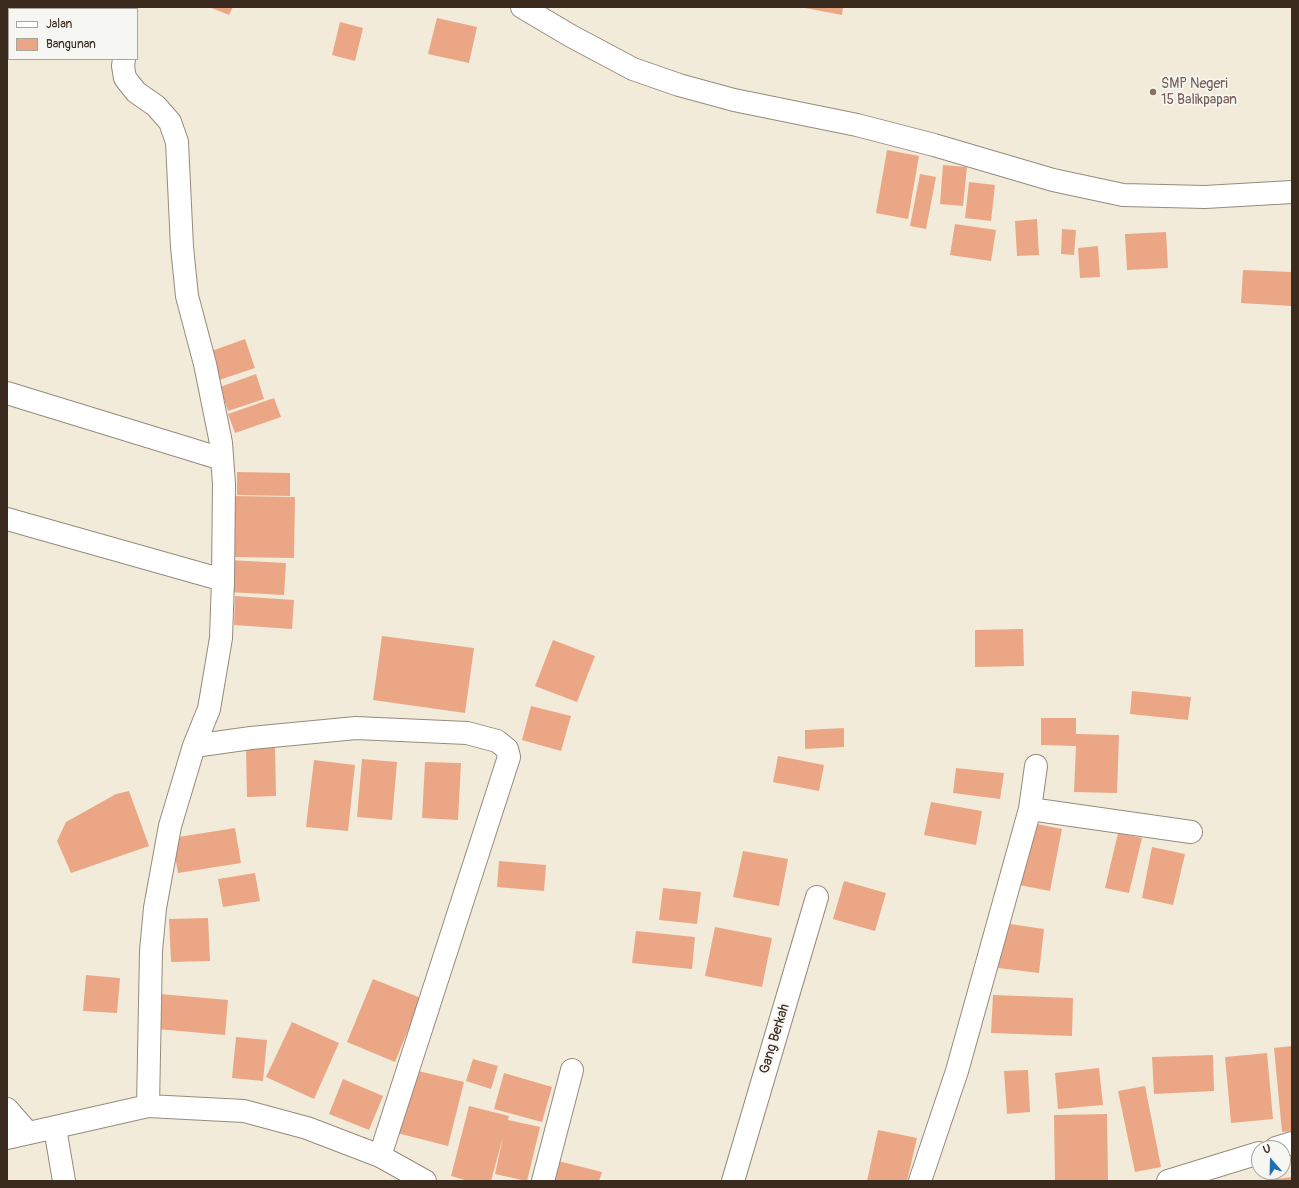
<!DOCTYPE html>
<html>
<head>
<meta charset="utf-8">
<style>
  body { margin:0 }
  #map { position:relative; width:1299px; height:1188px; overflow:hidden; background:#f3ebda; font-family:Pangolin,sans-serif }
  canvas { display:block }
  .frame { position:absolute; inset:0; border:8px solid #3b2a1e; pointer-events:none }
  .legend { position:absolute; left:8px; top:8px; width:130px; height:52px; box-sizing:border-box; background:#f6f6f2; border:1px solid #aba49d; margin:0; padding:5px 7px; list-style:none; font-size:12px; color:#3b2a1e }
  .legend li { display:flex; align-items:center; gap:8px; height:20px }
  .legend b { width:20px; border:1px solid #aba49d }
  .north { position:absolute; left:1251px; top:1140px; width:40px; height:40px; box-sizing:border-box; background:#f6f6f2; border:1px solid #aba49d; border-radius:50%; rotate:340deg; font-size:11px; font-weight:700; line-height:16px; text-align:center; color:#3b2a1e }
  .north::after { content:''; display:block; margin:auto; width:14px; height:18px; background:#1f6fb2; clip-path:polygon(50% 0,100% 100%,50% 72%,0 100%) }
</style>
</head>
<body>
<div id="map">
<canvas width="1299" height="1188"></canvas>
<div class="frame"></div>
<ul class="legend">
<li><b style="height:5px;background:#fff"></b>Jalan</li>
<li><b style="height:11px;background:#eba785"></b>Bangunan</li>
</ul>
<div class="north">U</div>
</div>
<script>
const ctx = document.querySelector('canvas').getContext('2d');
ctx.lineJoin = 'round';
function paint(path, color) { ctx.fillStyle = color; ctx.fill(path, 'evenodd'); }
function trace(path, color, width, dash) { ctx.strokeStyle = color; ctx.lineWidth = width; ctx.lineCap = dash ? 'butt' : 'round'; ctx.setLineDash(dash || []); ctx.stroke(path); }
function drawText(font, color, halo, rows, align = 'center') {
  ctx.font = font + ' Pangolin,sans-serif'; ctx.lineWidth = 3.5; ctx.setLineDash([]); ctx.textBaseline = 'middle'; ctx.strokeStyle = halo; ctx.fillStyle = color; for (const [text, x, y, turn = 0] of rows) {
    ctx.save(); ctx.translate(x, y); ctx.rotate((+turn || 0) * Math.PI / 180); ctx.textAlign = isNaN(turn) ? turn : align; if (halo) ctx.strokeText(text, 0, 0); ctx.fillText(text, 0, 0); ctx.restore();
  }
}
const building = new Path2D(`
  M 209,7 L 233,7 L 229,15 Z
  M 800,7 L 843,7 L 842,15 Z
  M 437,18 L 477,27 L 469,63 L 428,54 Z
  M 340,22 L 363,28 L 355,61 L 332,55 Z
  M 887,150 L 919,156 L 908,219 L 876,213 Z
  M 943,165 L 967,167 L 963,206 L 940,204 Z
  M 920,174 L 936,177 L 926,229 L 910,226 Z
  M 969,182 L 995,185 L 991,221 L 965,218 Z
  M 1037,219 L 1039,255 L 1017,256 L 1015,221 Z
  M 955,224 L 996,230 L 991,261 L 950,255 Z
  M 1062,229 L 1076,230 L 1074,255 L 1061,254 Z
  M 1166,232 L 1168,268 L 1127,270 L 1125,234 Z
  M 1098,246 L 1100,277 L 1080,278 L 1078,248 Z
  M 1243,270 L 1292,272 L 1292,306 L 1241,303 Z
  M 245,339 L 255,368 L 216,381 L 206,353 Z
  M 256,374 L 264,399 L 228,411 L 220,387 Z
  M 274,398 L 281,417 L 235,433 L 228,414 Z
  M 237,472 L 290,473 L 290,496 L 237,495 Z
  M 233,496 L 295,497 L 294,558 L 231,557 Z
  M 229,560 L 286,563 L 284,595 L 227,592 Z
  M 235,596 L 294,600 L 292,629 L 234,625 Z
  M 1023,629 L 1024,666 L 975,667 L 975,630 Z
  M 382,636 L 474,648 L 465,713 L 373,700 Z
  M 553,640 L 595,656 L 577,702 L 535,686 Z
  M 1132,691 L 1191,697 L 1188,720 L 1130,714 Z
  M 531,706 L 571,716 L 561,751 L 522,740 Z
  M 1041,718 L 1076,718 L 1076,734 L 1119,735 L 1117,793 L 1074,792 L 1076,746 L 1041,745 Z
  M 844,728 L 844,747 L 805,749 L 805,730 Z
  M 275,747 L 276,796 L 247,797 L 246,748 Z
  M 778,756 L 824,765 L 819,791 L 773,782 Z
  M 362,759 L 397,762 L 392,820 L 357,817 Z
  M 314,760 L 355,765 L 348,831 L 306,827 Z
  M 425,762 L 461,763 L 458,820 L 422,818 Z
  M 956,768 L 1004,773 L 1000,799 L 953,793 Z
  M 129,791 L 149,846 L 71,873 L 57,841 L 66,822 L 116,794 Z
  M 931,802 L 982,811 L 976,845 L 924,835 Z
  M 1032,823 L 1062,829 L 1050,891 L 1019,885 Z
  M 235,828 L 241,863 L 178,873 L 172,838 Z
  M 1118,833 L 1142,838 L 1129,893 L 1105,888 Z
  M 1152,847 L 1185,854 L 1173,905 L 1142,898 Z
  M 743,851 L 788,859 L 779,906 L 733,897 Z
  M 499,861 L 546,865 L 544,891 L 497,887 Z
  M 255,873 L 260,901 L 223,907 L 218,879 Z
  M 844,881 L 886,893 L 875,931 L 833,919 Z
  M 663,888 L 701,892 L 697,924 L 659,920 Z
  M 208,918 L 210,961 L 171,962 L 169,919 Z
  M 1003,923 L 1044,929 L 1039,973 L 998,968 Z
  M 715,927 L 772,938 L 762,987 L 705,976 Z
  M 636,931 L 695,937 L 692,969 L 632,963 Z
  M 86,975 L 120,978 L 117,1013 L 83,1011 Z
  M 373,979 L 421,998 L 395,1062 L 347,1042 Z
  M 160,994 L 228,1000 L 225,1035 L 157,1029 Z
  M 993,995 L 1073,998 L 1072,1036 L 991,1033 Z
  M 292,1022 L 339,1043 L 314,1099 L 266,1077 Z
  M 236,1037 L 267,1040 L 263,1081 L 232,1078 Z
  M 1292,1046 L 1292,1131 L 1282,1132 L 1274,1048 Z
  M 1267,1053 L 1273,1119 L 1231,1123 L 1225,1057 Z
  M 1213,1055 L 1214,1091 L 1154,1094 L 1152,1057 Z
  M 473,1059 L 498,1066 L 491,1089 L 466,1081 Z
  M 1099,1068 L 1103,1105 L 1058,1109 L 1055,1073 Z
  M 414,1070 L 464,1082 L 448,1146 L 397,1133 Z
  M 1028,1070 L 1030,1112 L 1007,1114 L 1004,1071 Z
  M 504,1073 L 552,1087 L 542,1122 L 494,1109 Z
  M 343,1079 L 383,1096 L 369,1130 L 329,1114 Z
  M 1145,1086 L 1161,1167 L 1135,1172 L 1118,1091 Z
  M 469,1106 L 509,1116 L 508,1120 L 540,1127 L 527,1181 L 495,1174 L 503,1137 L 491,1181 L 468,1181 L 451,1176 Z
  M 1107,1114 L 1108,1181 L 1055,1181 L 1054,1115 Z
  M 878,1130 L 917,1138 L 907,1181 L 867,1181 Z
  M 558,1161 L 602,1172 L 599,1181 L 553,1181 Z
  M 1292,1177 L 1292,1181 L 1269,1181 L 1269,1180 Z`);
const minor = new Path2D(`
  M 522,7 L 571,36 L 633,69 L 679,85 L 734,100 L 857,125 L 934,145 L 1053,180 L 1123,195 L 1205,197 L 1292,192
  M 124,59 L 123,66 L 125,78 L 136,92 L 156,106 L 170,122 L 177,142 L 182,247 L 187,296 L 205,364 L 221,443 L 224,484 L 223,580 L 221,638 L 209,709 L 194,746 L 170,826 L 155,908 L 151,951 L 148,1106
  M 7,393 L 222,459
  M 7,519 L 223,580
  M 194,746 L 251,738 L 356,728 L 467,733 L 497,741 L 507,749 L 509,757 L 380,1156
  M 1030,809 L 1036,766
  M 7,1109 L 28,1133
  M 55,1128 L 64,1181
  M 7,1138 L 148,1106 L 244,1111 L 307,1128 L 380,1156 L 425,1181
  M 1276,1148 L 1292,1143
  M 543,1181 L 572,1070
  M 733,1181 L 817,897
  M 920,1181 L 957,1071 L 1030,809 L 1191,832
  M 1168,1181 L 1259,1153`);
const markers = [
  [1153,92,4,"#8d6e63"]
];
const educationNames = [
  ["SMP Negeri",1161,84],
  ["15 Balikpapan",1161,100]
];
const streetNames = [
  ["Gang Berkah",775,1039,-73]
];
paint(building, '#eba785');
trace(minor, '#978a7c', 24);
trace(minor, '#fff', 22);
for (const [x, y, r, color] of markers) { const dot = new Path2D(); dot.arc(x, y, r, 0, 2 * Math.PI); ctx.fillStyle = color; ctx.fill(dot); trace(dot, '#f6f6f2', 1.5); }
drawText('14px', '#785e54', '#f6f6f2', educationNames, 'left');
drawText('14px', '#3b2a1e', '#f6f6f2', streetNames);
</script>
</body>
</html>
